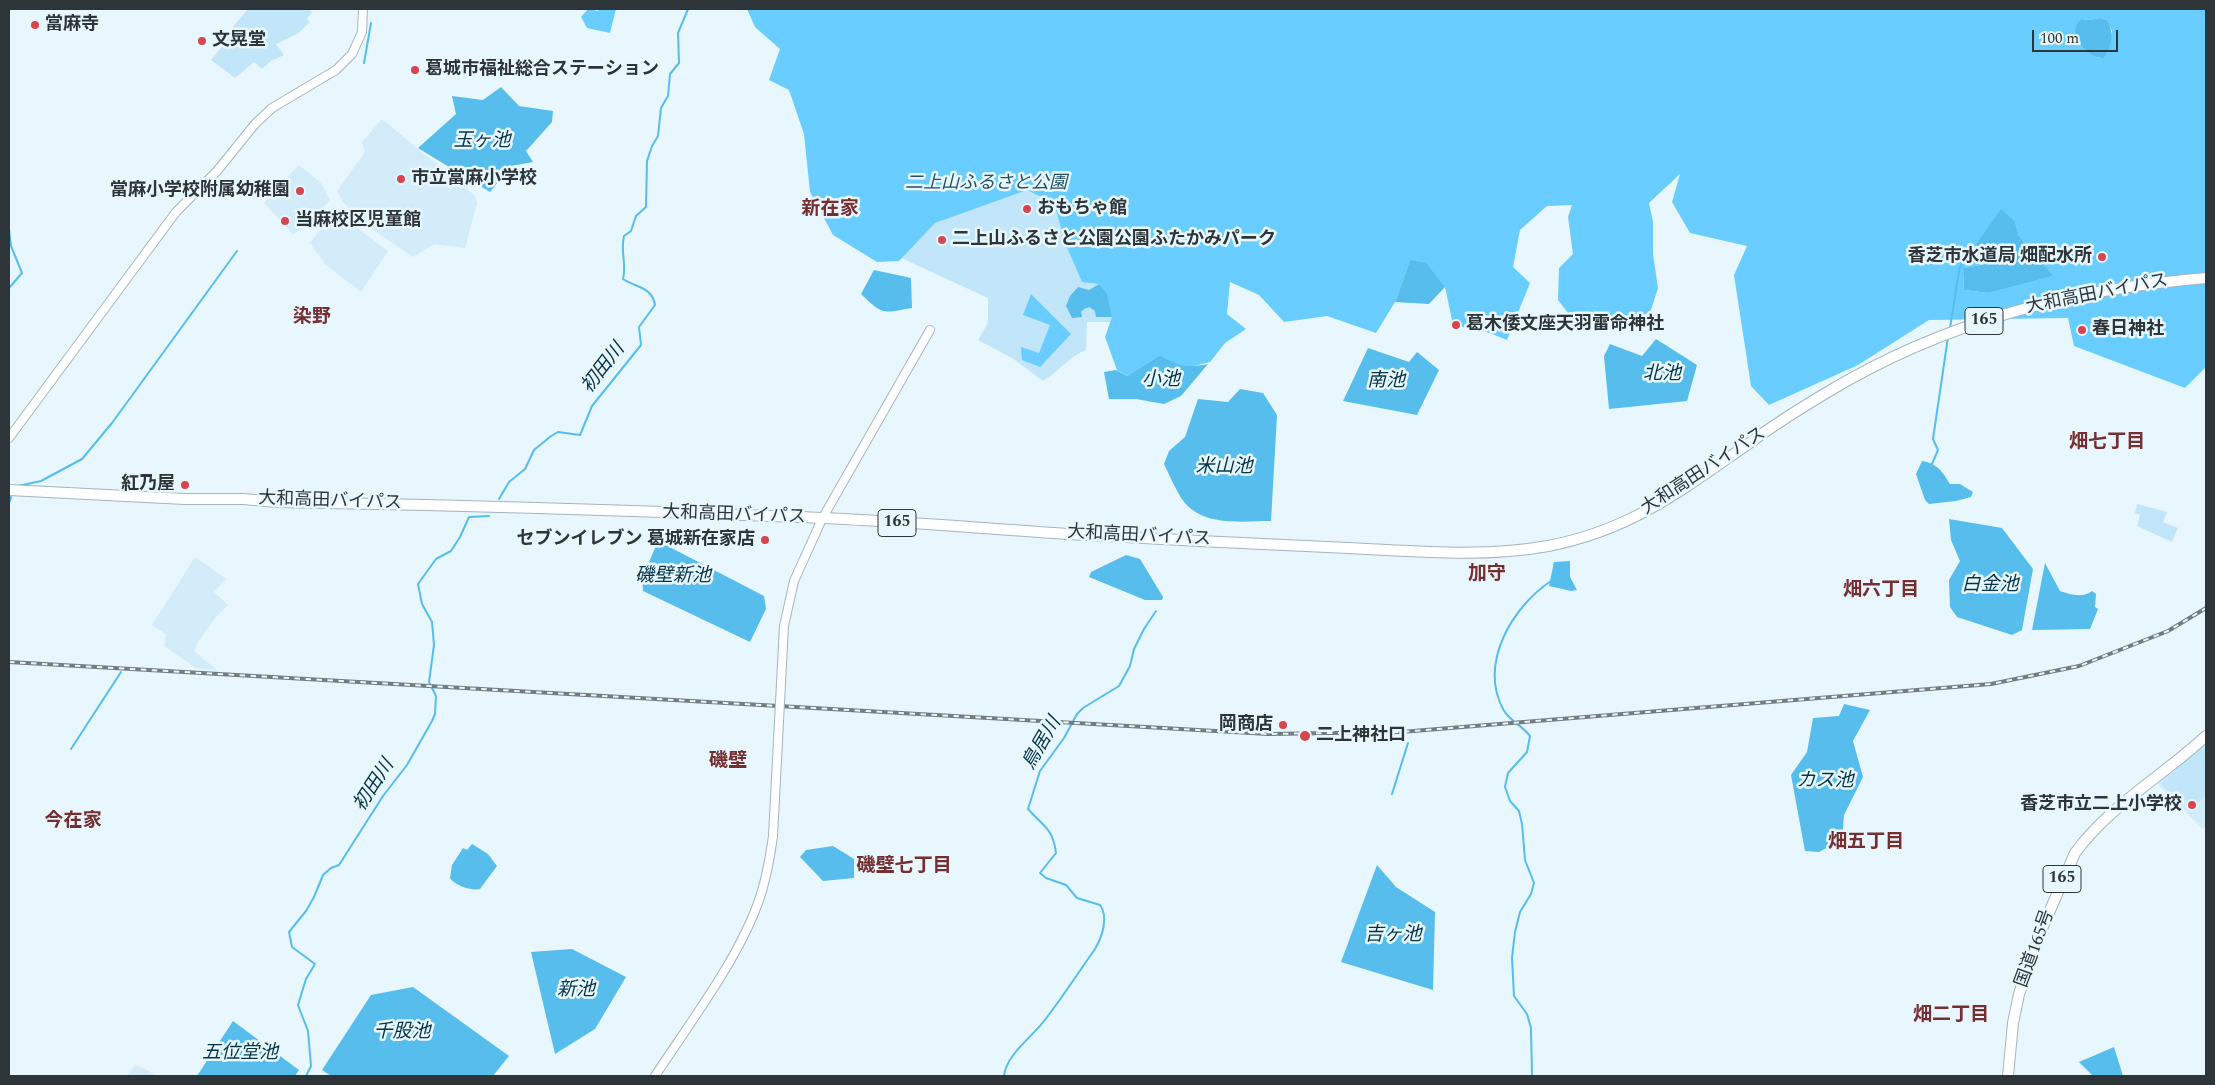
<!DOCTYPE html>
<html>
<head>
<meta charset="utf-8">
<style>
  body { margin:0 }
  #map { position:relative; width:2215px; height:1085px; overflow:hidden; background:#e8f6fe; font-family:Spectral,serif }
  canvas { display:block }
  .frame { position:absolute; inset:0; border:10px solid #2e3539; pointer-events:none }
  .scale { position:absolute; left:2032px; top:30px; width:86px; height:22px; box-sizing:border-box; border:2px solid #2e3539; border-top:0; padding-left:6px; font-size:15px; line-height:18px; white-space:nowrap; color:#2e3539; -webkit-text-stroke:4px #e8f6fe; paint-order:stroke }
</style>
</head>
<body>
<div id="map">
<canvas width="2215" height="1085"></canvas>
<div class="frame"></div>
<div class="scale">100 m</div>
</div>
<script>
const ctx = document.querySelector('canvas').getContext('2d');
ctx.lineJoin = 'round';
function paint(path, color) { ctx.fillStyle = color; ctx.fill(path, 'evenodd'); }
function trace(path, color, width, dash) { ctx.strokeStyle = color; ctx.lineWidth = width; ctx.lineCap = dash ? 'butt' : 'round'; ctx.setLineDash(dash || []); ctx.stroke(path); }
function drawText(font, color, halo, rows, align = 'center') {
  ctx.font = font + ' Spectral,"Noto Sans JP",serif'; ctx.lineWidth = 5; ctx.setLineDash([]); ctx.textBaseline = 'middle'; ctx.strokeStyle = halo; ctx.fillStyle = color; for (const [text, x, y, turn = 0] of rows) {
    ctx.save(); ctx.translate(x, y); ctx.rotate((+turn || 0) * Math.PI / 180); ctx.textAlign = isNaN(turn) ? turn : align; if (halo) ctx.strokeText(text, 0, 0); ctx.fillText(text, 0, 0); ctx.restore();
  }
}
const built = new Path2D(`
  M 382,119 L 475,196 L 477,203 L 465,248 L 434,244 L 413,257 L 366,225 L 343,202 L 337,191 L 365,152 L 362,142 Z
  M 299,165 L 321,183 L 330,200 L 308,226 L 293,234 L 264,203 Z
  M 337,208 L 352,224 L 388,251 L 361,292 L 325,264 L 310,243 Z
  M 195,557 L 226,579 L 214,592 L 228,605 L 215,618 L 198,642 L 194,651 L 217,670 L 196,668 L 164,646 L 166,634 L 152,625 Z
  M 2206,740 L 2206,825 L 2203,829 L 2157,784 Z
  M 135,1065 L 147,1070 L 156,1076 L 127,1076 Z`);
const green = new Path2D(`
  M 248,9 L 309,9 L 312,12 L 307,19 L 310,22 L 297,34 L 276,44 L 284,55 L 271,61 L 262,69 L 254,62 L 235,78 L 211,60 L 224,44 L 220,42 Z
  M 1078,119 L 1113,322 L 1087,322 L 1086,350 C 1070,355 1059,372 1043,381 L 1012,358 L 978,340 L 988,323 L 988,298 L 884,250 Z
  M 2137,504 L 2167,512 L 2163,522 L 2178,528 L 2172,542 L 2137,526 L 2140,515 L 2135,513 Z
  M 2206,743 L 2206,795 L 2197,804 L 2175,797 L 2161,784 Z`);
const forest = new Path2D(`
  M 588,9 L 598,11 L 599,9 L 616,9 L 610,33 L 587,28 L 581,17 Z
  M 747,9 L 2206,9 L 2206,367 L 2185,388 L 2074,346 L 2068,318 L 1929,320 L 1858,365 L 1769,405 L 1751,386 L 1734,275 L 1747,246 L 1690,233 L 1672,202 L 1680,174 L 1649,203 L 1653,222 L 1653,254 L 1658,288 L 1651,310 L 1635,322 L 1571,317 L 1558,300 L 1559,268 L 1573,254 L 1568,217 L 1572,205 L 1547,206 L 1520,230 L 1513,267 L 1530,283 L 1507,340 L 1487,332 L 1453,325 L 1445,287 L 1410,260 L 1395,302 L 1376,333 L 1327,316 L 1284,322 L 1259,295 L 1230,282 L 1227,314 L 1246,329 L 1225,343 L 1210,362 L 1190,367 L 1178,366 L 1160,355 L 1127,376 L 1117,370 L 1105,337 L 1112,317 L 1099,284 L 1082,282 L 1066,245 L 1054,203 L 1027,190 L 935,223 L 899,261 L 877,262 L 833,235 L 810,192 L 804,134 L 789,90 L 769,80 L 780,49 L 755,27 ZM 2100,18 L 2107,20 L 2112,31 L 2103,58 L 2099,58 L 2080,43 L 2082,19 L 2089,20 ZM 2015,222 L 2019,236 L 2052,276 L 1989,293 L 1964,290 L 1963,268 L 1986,264 L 1985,251 L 1976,246 Z
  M 1031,294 L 1071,334 L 1040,367 L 1022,360 L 1021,347 L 1039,353 L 1050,325 L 1023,315 Z`);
const water = new Path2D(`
  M 2100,18 L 2107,20 C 2114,30 2113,48 2103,58 C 2089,58 2063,33 2082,19 L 2089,20 Z
  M 501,87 L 519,106 L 553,111 L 552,122 L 526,151 L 533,162 L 511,166 L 490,192 L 418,148 L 456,114 L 452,96 L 483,100 Z
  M 2001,209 L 2015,222 L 2019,236 L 2053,276 L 1989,293 L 1964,290 L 1963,268 L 1986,264 L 1985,251 L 1975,246 Z
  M 1410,260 L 1426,263 L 1445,287 L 1429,304 L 1395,302 Z
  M 874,270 L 911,278 L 912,308 C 882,313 884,316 861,294 Z
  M 1099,284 L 1107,294 L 1112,317 L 1096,317 L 1095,311 L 1089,307 L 1084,309 L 1081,312 L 1082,317 L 1072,318 L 1066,306 L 1070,296 L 1078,287 L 1089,290 Z
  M 1656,339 L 1697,365 L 1687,401 L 1609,409 L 1604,356 L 1610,344 L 1642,356 Z
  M 1368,348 L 1409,362 L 1417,352 L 1439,370 L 1417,415 L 1343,401 Z
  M 1160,355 C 1180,367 1185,368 1208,364 L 1181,396 L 1164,404 L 1136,399 L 1109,399 L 1104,372 L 1116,370 L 1127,376 Z
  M 1240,389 L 1263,393 L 1277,415 L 1271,521 C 1242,521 1205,527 1184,502 C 1176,491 1170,476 1164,464 L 1169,451 L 1185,437 L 1198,399 L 1228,402 Z
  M 1922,461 C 1938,464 1942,471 1950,484 L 1960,484 L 1973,492 L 1971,497 L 1956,501 L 1929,504 L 1925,500 L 1916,474 Z
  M 1949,519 L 2002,528 L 2033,569 L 2022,630 L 2012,635 L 1957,617 L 1950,607 L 1949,580 L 1960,561 L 1951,540 Z
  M 658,541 L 764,596 L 766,609 L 750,642 L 643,591 L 642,579 Z
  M 1126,555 L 1140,559 L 1163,597 L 1162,600 L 1145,600 L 1089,577 L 1091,572 Z
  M 1570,561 L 1570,577 L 1577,590 L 1571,591 L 1549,586 L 1554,562 Z
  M 2045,563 L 2060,591 C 2071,595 2083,598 2092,591 L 2096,594 L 2095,607 L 2098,609 L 2090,629 L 2032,630 Z
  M 1844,704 L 1870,710 L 1853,741 L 1863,777 L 1844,815 L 1842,840 L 1819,852 L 1805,851 L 1791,775 L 1807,752 L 1813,718 L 1839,716 Z
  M 472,844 L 488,854 L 497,866 L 480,889 C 471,891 454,885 450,878 L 452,865 L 463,848 L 467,850 Z
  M 833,846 L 854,859 L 854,878 L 823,881 L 800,857 L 806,850 Z
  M 1377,865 L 1396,887 L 1435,912 L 1433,990 L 1341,962 Z
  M 572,949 L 626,977 L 595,1029 L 555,1054 L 531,952 Z
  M 413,987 L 509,1056 L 493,1076 L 331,1076 L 322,1070 L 371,995 Z
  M 233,1021 L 299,1070 L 295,1076 L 197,1076 Z
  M 2114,1047 L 2123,1076 L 2093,1076 L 2079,1062 Z`);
const stream = new Path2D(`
  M 364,63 L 371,23
  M 9,229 L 11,246 L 22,273 L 9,288
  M 1950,328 L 1959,271 L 1962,263 L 1981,249
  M 1932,464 L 1938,450 L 1933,439 L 1948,337
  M 18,486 L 41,481 L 82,459 L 112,423 L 237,251
  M 499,499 L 509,482 L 525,469 L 534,450 L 551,436 L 558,432 L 580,435 L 592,406 L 641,345 L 639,327 L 655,305 C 652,287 637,288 623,279 C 627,264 620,251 624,236 L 631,231 L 636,216 L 646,207 L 647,161 L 652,146 L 658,136 L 661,108 L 668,96 L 670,74 L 679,63 L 678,33 L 688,9
  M 9,503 L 11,498 L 10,493
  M 71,749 L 121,672
  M 1392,794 L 1408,743
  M 306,1076 L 311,1066 L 308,1031 L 298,1005 L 306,979 L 315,964 L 292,947 L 289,932 L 306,911 L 314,897 L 323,875 L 331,868 L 339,865 L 383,796 L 407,765 L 432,721 L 435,714 L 436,696 L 429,682 L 434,645 L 432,622 L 422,604 L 418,584 L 436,559 L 451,551 L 460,537 L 469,517 L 489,516
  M 1004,1076 C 1006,1055 1032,1037 1044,1021 C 1062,998 1078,973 1095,949 C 1102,937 1109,917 1100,905 L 1077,898 L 1066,885 L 1046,878 L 1040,873 L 1056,853 C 1053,828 1043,826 1028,809 L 1040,771 L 1064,738 L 1077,714 L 1083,708 L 1119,686 L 1130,666 L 1134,649 L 1144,629 L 1156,611
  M 1532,1076 L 1531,1028 L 1527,1014 L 1514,996 L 1512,958 L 1515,932 L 1520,912 L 1531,894 L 1534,883 L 1525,860 L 1522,824 L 1519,811 L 1510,801 L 1505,787 L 1508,773 L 1527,752 L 1530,736 C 1522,725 1509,721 1503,709 C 1479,663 1512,607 1551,581`);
const tertiary = new Path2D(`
  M 9,438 L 176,212 L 217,171 L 255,124 L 272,108 L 336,70 L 352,54 L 362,32 L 363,9
  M 784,626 L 794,581 L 822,519 L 930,330
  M 655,1076 C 689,1024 737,961 758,903 C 766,881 770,858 773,836`);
const trunk = new Path2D(`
  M 9,490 L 185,499 L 243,499 L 277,502 C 451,505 624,510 798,517 C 888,520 978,528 1068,534 C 1161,539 1255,544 1348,548 C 1414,551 1482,558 1548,546 C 1632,530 1683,489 1751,442 C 1775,424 1801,408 1826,393 C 1943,322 2071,289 2206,278
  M 2008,1076 L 2013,1023 L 2019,994 L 2041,931 L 2075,853 C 2109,806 2164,775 2206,736`);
const rail = new Path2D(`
  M 9,662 L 1268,734 L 1401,732 L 1991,684 L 2079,666 L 2168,631 L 2206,608`);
const tertiaryBridge = new Path2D(`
  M 773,836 L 784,626`);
const markers = [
  [35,25,5,"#d6464e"],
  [202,41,5,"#d6464e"],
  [415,70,5,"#d6464e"],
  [401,179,5,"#d6464e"],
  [300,191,5,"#d6464e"],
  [1027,209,5,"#d6464e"],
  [285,221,5,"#d6464e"],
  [942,240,5,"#d6464e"],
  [2102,257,5,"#d6464e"],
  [1456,325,5,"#d6464e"],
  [2082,330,5,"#d6464e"],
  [185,485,5,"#d6464e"],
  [765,540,5,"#d6464e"],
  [1283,725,5,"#d6464e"],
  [1305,736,6,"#d6464e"],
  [2192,805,5,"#d6464e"]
];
const shields = [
  [1984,321,38],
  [897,523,38],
  [2062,879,38]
];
const shieldNames = [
  ["165",1984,321],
  ["165",897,523],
  ["165",2062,879]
];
const poiNames = [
  ["當麻寺",45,25],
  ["文晃堂",212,41],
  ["葛城市福祉総合ステーション",425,70],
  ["市立當麻小学校",411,179],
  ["當麻小学校附属幼稚園",290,191,"right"],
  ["おもちゃ館",1037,209],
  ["当麻校区児童館",295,221],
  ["二上山ふるさと公園公園ふたかみパーク",952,240],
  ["香芝市水道局 畑配水所",2092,257,"right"],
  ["葛木倭文座天羽雷命神社",1466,325],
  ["春日神社",2092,330],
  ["紅乃屋",175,485,"right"],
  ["セブンイレブン 葛城新在家店",755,540,"right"],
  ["岡商店",1273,725,"right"],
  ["二上神社口",1316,736],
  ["香芝市立二上小学校",2182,805,"right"]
];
const parkNames = [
  ["二上山ふるさと公園",986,184]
];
const streetNames = [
  ["大和高田バイパス",2097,295,-11],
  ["大和高田バイパス",1704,472,-33],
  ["大和高田バイパス",330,502,2],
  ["大和高田バイパス",734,516,2],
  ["大和高田バイパス",1139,537,3],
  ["国道165号",2036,949,-70]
];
const waterNames = [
  ["玉ヶ池",482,142],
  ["初田川",604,369,-52],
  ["北池",1662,375],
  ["小池",1161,381],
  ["南池",1386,382],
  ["米山池",1224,468],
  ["磯壁新池",673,577],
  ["白金池",1990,586],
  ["鳥居川",1043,744,-60],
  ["カス池",1825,782],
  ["初田川",375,786,-57],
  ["吉ヶ池",1393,936],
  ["新池",576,991],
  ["千股池",402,1033],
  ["五位堂池",240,1054]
];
const neighbourhoodNames = [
  ["新在家",830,210],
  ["染野",312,318],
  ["畑七丁目",2107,443],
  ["加守",1487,575],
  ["畑六丁目",1881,591],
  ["磯壁",728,762],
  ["今在家",73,822],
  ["畑五丁目",1866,843],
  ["磯壁七丁目",904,867],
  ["畑二丁目",1951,1016]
];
paint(built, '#d2ecfa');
paint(green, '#c1e6f9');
paint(forest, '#69ceff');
paint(water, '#56bded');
trace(stream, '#56bded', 2);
trace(tertiary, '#a4b5be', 10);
trace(trunk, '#a4b5be', 12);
trace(tertiary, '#fff', 8);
trace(trunk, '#fff', 10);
trace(rail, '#727c81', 4);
trace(rail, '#e8f6fe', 2, [5.5]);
trace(tertiaryBridge, '#a4b5be', 10, []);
trace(tertiaryBridge, '#fff', 8);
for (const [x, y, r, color] of markers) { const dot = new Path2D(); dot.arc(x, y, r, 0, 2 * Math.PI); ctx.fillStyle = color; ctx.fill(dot); trace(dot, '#e8f6fe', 2); }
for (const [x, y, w] of shields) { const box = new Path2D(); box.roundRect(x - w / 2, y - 13.5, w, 27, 4); ctx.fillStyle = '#e8f6fe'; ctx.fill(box); trace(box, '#2e3539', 1); }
drawText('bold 16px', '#2e3539', null, shieldNames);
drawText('bold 18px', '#2e3539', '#e8f6fe', poiNames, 'left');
drawText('italic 18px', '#255065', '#e8f6fe', parkNames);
drawText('18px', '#2e3539', '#e8f6fe', streetNames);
drawText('italic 19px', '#053448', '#e8f6fe', waterNames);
drawText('bold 19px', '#762f31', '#e8f6fe', neighbourhoodNames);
</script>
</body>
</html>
